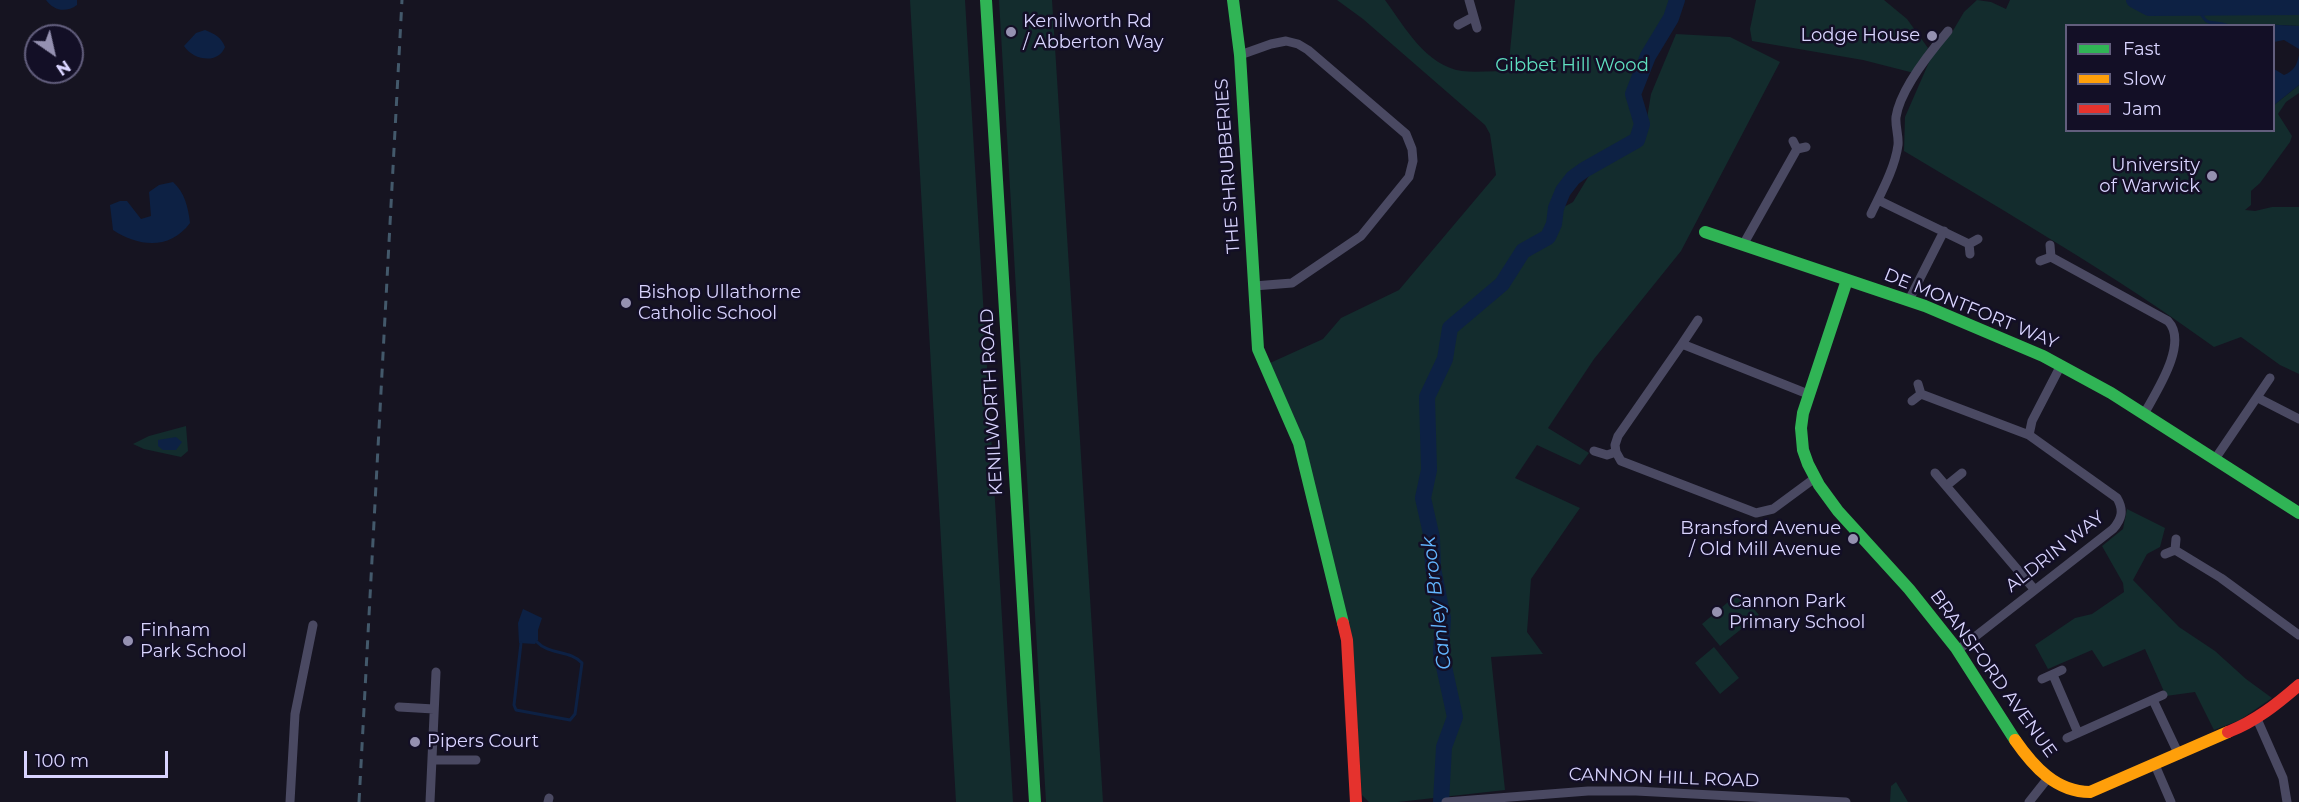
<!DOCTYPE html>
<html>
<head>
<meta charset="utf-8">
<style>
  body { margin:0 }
  #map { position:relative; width:2299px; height:802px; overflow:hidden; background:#161421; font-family:Montserrat,sans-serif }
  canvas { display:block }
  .legend { position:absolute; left:2065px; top:24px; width:210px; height:108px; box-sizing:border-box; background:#130f26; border:2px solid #625e7d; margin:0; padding:8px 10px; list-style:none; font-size:18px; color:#d9d4ff }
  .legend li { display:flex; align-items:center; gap:12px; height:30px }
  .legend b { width:30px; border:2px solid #625e7d }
  .north { position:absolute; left:24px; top:24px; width:60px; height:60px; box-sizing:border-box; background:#130f26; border:2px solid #625e7d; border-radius:50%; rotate:146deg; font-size:16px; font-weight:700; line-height:24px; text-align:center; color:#d9d4ff }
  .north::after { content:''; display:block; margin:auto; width:21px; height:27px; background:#9591b1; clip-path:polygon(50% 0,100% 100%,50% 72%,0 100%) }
  .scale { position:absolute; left:24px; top:751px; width:144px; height:27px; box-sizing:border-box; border:3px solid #d9d4ff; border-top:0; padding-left:8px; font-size:18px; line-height:21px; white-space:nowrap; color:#d9d4ff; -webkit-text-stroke:4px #130f26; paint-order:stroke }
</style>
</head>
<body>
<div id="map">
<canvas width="2299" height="802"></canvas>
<ul class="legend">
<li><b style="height:8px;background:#30b455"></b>Fast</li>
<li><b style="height:8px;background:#ff9f0a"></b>Slow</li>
<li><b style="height:8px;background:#e5322d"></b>Jam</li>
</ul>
<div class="north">N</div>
<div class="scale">100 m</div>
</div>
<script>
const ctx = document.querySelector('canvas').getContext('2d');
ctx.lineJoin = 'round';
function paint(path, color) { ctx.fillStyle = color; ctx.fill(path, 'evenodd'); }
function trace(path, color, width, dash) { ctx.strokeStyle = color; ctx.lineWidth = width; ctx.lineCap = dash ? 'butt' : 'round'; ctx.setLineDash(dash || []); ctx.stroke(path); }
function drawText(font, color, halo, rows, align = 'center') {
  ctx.font = font + ' Montserrat,sans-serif'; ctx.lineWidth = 5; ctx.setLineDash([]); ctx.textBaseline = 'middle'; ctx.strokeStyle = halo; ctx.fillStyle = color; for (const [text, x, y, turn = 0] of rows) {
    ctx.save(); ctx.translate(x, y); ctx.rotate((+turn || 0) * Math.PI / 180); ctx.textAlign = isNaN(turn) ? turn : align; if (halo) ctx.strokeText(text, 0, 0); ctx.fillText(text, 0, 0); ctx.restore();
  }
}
const green = new Path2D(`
  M 910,0 L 965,0 L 1013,802 L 956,802 Z
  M 999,0 L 1052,0 L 1103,802 L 1046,802 Z
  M 1337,0 L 1385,0 C 1404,26 1426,66 1462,71 C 1478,73 1493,70 1508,72 L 1515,0 L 1673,0 L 1666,19 L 1645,52 L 1628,94 L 1638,123 L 1635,139 C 1604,156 1554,173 1553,213 L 1573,202 L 1590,174 L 1643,143 L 1651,94 L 1676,34 L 1730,37 L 1780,62 L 1681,251 L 1594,359 L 1548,428 L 1589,453 L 1580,465 L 1537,445 L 1515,478 L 1580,508 L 1531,579 L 1527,632 L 1543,654 L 1491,657 L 1505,790 L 1398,802 L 1369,802 L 1362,795 L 1351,638 L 1305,444 L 1270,363 L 1323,339 L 1341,318 L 1399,290 L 1496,175 L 1490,134 L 1485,125 L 1363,19 Z
  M 1756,0 L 1884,0 L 1907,19 L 1928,48 L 1914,73 L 1863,60 L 1752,41 L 1750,29 Z
  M 1977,0 L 1991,2 L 2006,9 L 2010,0 L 2299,0 L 2299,26 L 2259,24 L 2066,26 L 2066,130 L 2274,130 L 2274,105 L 2299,85 L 2299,93 L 2286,102 L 2278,114 L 2292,136 L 2290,142 L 2260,183 L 2251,191 L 2251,205 L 2245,210 L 2255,211 L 2272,207 L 2299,207 L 2299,374 L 2280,365 L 2241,337 L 2214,347 C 2115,275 2009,214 1904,151 L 1905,117 L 1933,53 L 1951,34 L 1964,12 Z
  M 186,426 L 188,451 L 181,457 L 144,449 L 133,444 L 149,436 Z
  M 2127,509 L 2165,528 L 2160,547 L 2147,554 L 2133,580 L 2179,627 L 2215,651 L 2246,679 L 2272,698 L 2240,720 L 2214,730 L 2195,692 L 2166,696 L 2145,649 L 2103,667 L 2092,650 L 2048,669 L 2035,645 L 2075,618 L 2092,614 L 2124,592 L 2123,583 L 2102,546 L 2123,529 Z
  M 1740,592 L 1759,615 L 1720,646 L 1702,624 Z
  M 1714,647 L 1739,678 L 1720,694 L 1695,663 Z
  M 1896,782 L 1908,802 L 1890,802 L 1891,786 Z`);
const water = new Path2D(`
  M 46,0 L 77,0 L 77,5 C 66,13 54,11 46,0 Z
  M 2259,24 L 2299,26 L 2299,49 L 2284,40 L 2274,42 L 2274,26 L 2253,25 Z
  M 205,30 C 215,34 221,37 225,47 C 218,65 193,60 184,46 L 196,33 Z
  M 2299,55 L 2299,85 L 2274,105 L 2274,69 L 2284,75 C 2294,71 2297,65 2299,55 Z
  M 173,182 C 185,193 188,207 190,223 C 170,250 139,247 113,230 L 110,205 L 120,201 L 127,201 L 141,219 L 151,216 L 149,192 L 159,185 Z
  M 176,437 L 182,442 L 176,450 L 163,450 L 158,446 L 158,440 Z
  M 523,609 L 542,618 L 538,630 L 538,640 L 535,644 L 519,643 L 518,623 Z`);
const stream = new Path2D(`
  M 2197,7 C 2210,31 2208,18 2229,26
  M 521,643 L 514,705 L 516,710 L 570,720 L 575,714 L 582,663 C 571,650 549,655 537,642`);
const river = new Path2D(`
  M 2134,0 L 2149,8 L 2299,7
  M 1441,802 L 1444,747 L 1455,717 L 1441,653 L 1443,618 L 1433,568 L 1432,538 L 1423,498 L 1429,470 L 1427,397 L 1445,359 L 1450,328 L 1502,284 L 1523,251 L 1548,237 L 1554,224 L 1556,208 L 1563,191 L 1573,178 L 1584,170 L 1637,140 L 1642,124 L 1633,94 L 1648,56 L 1671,18 L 1677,0`);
const street = new Path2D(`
  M 1469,0 L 1477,28
  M 1458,25 L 1473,17
  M 1240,55 L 1271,44 L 1286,41 L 1298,44 L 1308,50 L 1406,134 L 1412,149 L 1413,161 L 1409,177 L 1361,236 L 1292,283 L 1254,286
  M 1793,141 L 1797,149 L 1806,147
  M 1878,200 L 1969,244
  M 1871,214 C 1881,193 1895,168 1898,145 C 1899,136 1895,126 1896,117 C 1900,90 1931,51 1948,31
  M 1743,245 L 1797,149
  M 1970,254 L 1969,244 L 1978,239
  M 2051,257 L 2168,321 C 2189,343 2156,392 2144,414
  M 2040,261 L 2051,257 L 2050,245
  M 1909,300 L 1944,231
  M 1682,344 L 1698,320
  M 1921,394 L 2029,435
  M 2258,398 L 2299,419
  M 1912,401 L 1921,394 L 1918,384
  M 1594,451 L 1607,455 L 1616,452 L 1621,461 L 1756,513 L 1773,509 L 1815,478
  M 1616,452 L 1615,445 L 1618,436 L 1682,344 L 1808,394
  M 2215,459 L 2270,378
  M 1935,473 L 2034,589
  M 1946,486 L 1962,473
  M 2175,550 L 2221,578 L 2299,635
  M 2165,554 L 2175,550 L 2176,539
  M 1958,650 L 2113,529 C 2122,519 2124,510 2117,498 L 2029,435 L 2032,421 L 2061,365
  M 2053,675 L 2078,733
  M 2042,679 L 2062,670
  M 2153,700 L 2179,755
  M 399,707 L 434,709
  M 2257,719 L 2283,778 L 2287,802
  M 2067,738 L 2163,695
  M 432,760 L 476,760
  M 2155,765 L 2171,802
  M 290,802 L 295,714 L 313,625
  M 430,802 L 436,672
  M 548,802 L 549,798
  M 1446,802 L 1588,791 L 1636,791 L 1846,802
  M 2029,802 L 2048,778`);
const fast = new Path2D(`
  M 986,0 L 1035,802
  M 1233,0 L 1240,55 L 1258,349 L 1299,443 L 1343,623
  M 1705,232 L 1925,306 L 2043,356 L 2111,393 L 2299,513
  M 1847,280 L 1803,413 L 1801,428 L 1803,450 L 1808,464 L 1819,485 L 1838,511 L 1909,589 L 1956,648 L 2015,740`);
const slow = new Path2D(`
  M 2015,740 C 2033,766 2056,792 2090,792 L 2228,732`);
const jam = new Path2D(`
  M 1343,623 L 1347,640 L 1356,802
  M 2228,732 C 2256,721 2277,704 2299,685`);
const rail = new Path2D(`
  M 359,802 L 402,0`);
const markers = [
  [1011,32,6,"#9591b1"],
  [1932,36,6,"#9591b1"],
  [2212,176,6,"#9591b1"],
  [626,303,6,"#9591b1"],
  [1853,539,6,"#9591b1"],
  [1717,612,6,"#9591b1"],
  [128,641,6,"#9591b1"],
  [415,742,6,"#9591b1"]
];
const poiNames = [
  ["Kenilworth Rd",1023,22],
  ["/ Abberton Way",1023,43],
  ["Lodge House",1920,36,"right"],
  ["University",2200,166,"right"],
  ["of Warwick",2200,187,"right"],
  ["Bishop Ullathorne",638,293],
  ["Catholic School",638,314],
  ["Bransford Avenue",1841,529,"right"],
  ["/ Old Mill Avenue",1841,550,"right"],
  ["Cannon Park",1729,602],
  ["Primary School",1729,623],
  ["Finham",140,631],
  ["Park School",140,652],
  ["Pipers Court",427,742]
];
const parkNames = [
  ["Gibbet Hill Wood",1572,66]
];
const streetNames = [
  ["THE SHRUBBERIES",1228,166,-94],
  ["DE MONTFORT WAY",1971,309,22],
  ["KENILWORTH ROAD",992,402,-93],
  ["ALDRIN WAY",2055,552,-38],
  ["BRANSFORD AVENUE",1993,674,54],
  ["CANNON HILL ROAD",1664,778,2]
];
const waterNames = [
  ["Canley Brook",1437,603,-97]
];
paint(green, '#132c2d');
paint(water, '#0d2144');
trace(stream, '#0d2144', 3);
trace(river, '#0d2144', 16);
trace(street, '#4a4962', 9);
trace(fast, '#30b455', 12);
trace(slow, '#ff9f0a', 12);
trace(jam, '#e5322d', 12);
trace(rail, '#43596b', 3, [9, 8]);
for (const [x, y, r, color] of markers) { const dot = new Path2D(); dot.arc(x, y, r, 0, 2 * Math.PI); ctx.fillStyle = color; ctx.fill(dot); trace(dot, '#130f26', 2); }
drawText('18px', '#d9d4ff', '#130f26', poiNames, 'left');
drawText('18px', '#5fe0c0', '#130f26', parkNames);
drawText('18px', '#d9d4ff', '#130f26', streetNames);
drawText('italic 20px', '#62b6ff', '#130f26', waterNames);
</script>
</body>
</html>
